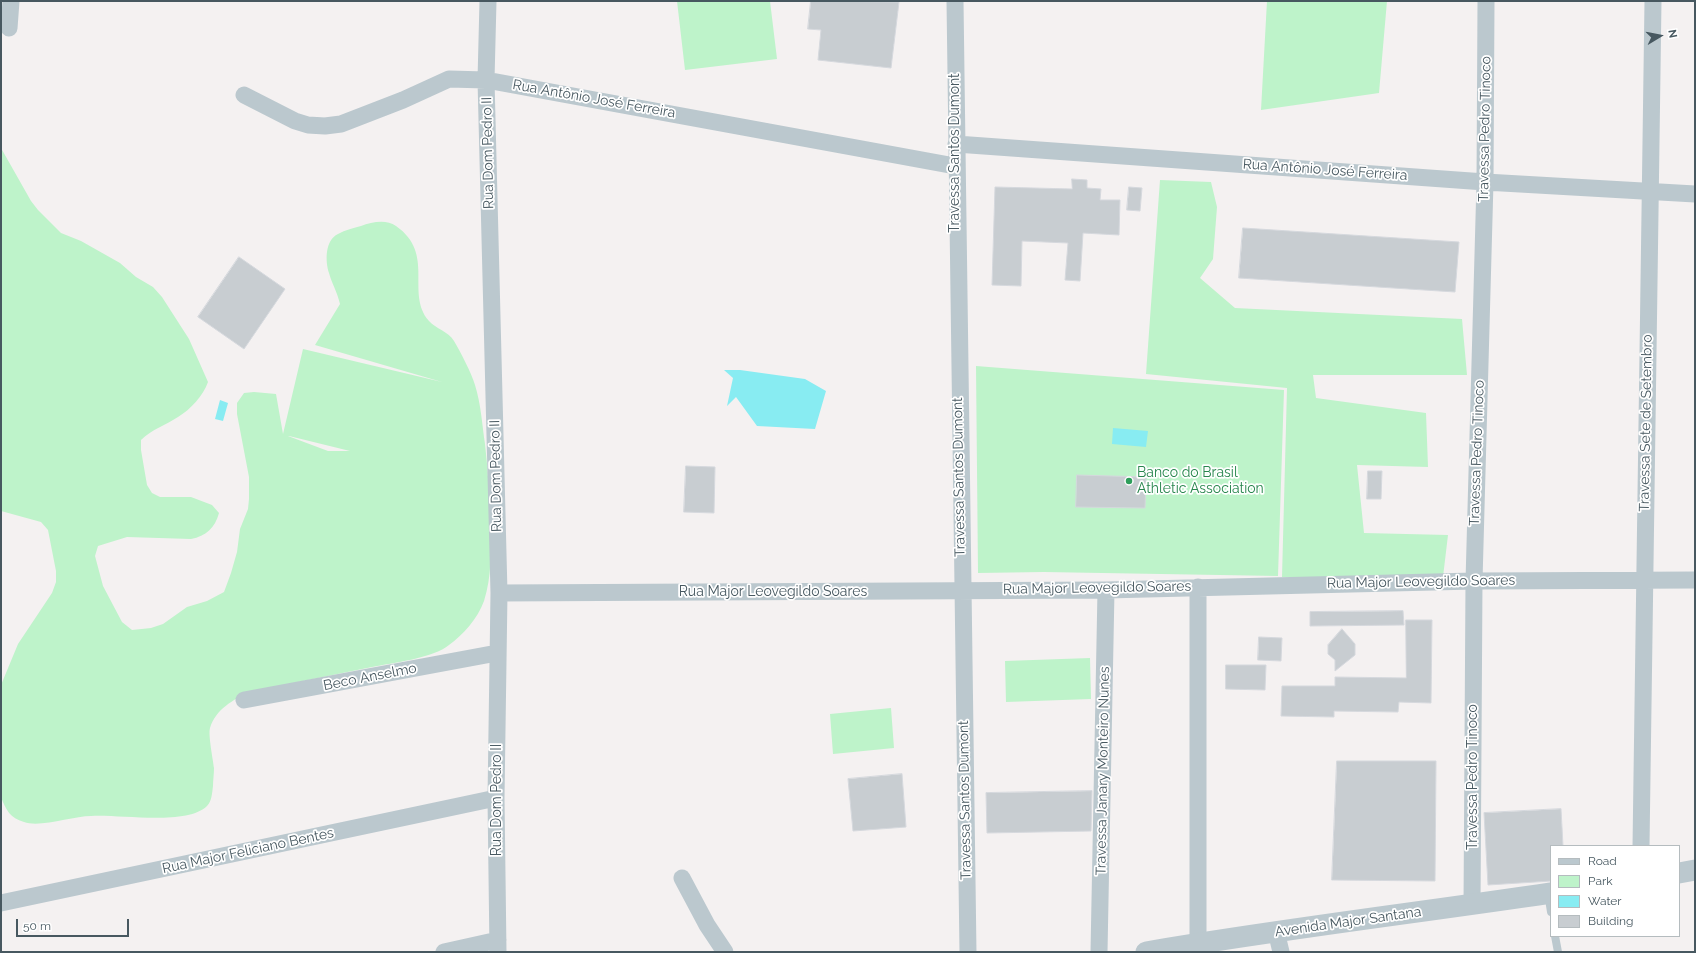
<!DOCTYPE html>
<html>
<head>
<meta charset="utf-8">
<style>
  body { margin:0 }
  #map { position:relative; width:1696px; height:953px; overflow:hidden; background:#f4f1f1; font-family:Raleway,sans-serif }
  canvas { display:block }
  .frame { position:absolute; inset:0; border:2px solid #475860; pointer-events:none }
  .legend { position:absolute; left:1550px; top:845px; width:130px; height:92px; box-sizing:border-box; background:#fff; border:1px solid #b5bcbf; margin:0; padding:5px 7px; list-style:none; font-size:12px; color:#475860 }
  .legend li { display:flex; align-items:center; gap:8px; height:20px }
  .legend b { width:20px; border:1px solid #b5bcbf }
  .north { position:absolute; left:1640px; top:16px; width:40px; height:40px; -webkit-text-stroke:3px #fff; paint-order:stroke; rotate:80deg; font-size:11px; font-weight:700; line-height:16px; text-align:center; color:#475860 }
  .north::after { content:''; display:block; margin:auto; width:14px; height:18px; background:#475860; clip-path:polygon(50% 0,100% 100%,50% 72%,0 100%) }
  .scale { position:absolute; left:16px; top:919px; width:113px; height:18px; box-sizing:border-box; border:2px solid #475860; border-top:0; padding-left:5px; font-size:12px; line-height:14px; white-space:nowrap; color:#475860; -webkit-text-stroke:3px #fff; paint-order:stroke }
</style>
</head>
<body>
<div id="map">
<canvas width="1696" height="953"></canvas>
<div class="frame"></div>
<ul class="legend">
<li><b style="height:5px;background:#bbc8ce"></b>Road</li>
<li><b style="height:11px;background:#bef3ca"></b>Park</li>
<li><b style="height:11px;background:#88ecf2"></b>Water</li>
<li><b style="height:11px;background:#c8cdd1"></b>Building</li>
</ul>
<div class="north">N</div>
<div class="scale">50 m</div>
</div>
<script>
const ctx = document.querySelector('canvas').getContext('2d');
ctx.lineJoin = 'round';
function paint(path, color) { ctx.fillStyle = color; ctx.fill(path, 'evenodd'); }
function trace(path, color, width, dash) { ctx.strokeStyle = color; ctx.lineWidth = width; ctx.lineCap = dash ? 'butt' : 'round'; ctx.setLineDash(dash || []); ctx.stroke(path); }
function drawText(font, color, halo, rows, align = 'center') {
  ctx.font = font + ' Raleway,sans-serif'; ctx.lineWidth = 3.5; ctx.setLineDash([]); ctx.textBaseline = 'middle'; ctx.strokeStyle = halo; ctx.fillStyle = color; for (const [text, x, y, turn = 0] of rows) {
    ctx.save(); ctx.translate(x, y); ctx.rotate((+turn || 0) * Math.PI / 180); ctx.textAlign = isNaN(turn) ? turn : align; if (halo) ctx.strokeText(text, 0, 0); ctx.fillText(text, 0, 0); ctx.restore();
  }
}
const green = new Path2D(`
  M 677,1 L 770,1 L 777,59 L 685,70 Z
  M 1267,1 L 1387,1 L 1379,93 L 1261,110 Z
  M 1,148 L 31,201 L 38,210 L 61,233 L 81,241 L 120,263 L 136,277 L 153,287 L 162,297 L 189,339 L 208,382 C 203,396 191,409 178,417 C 166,425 152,429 141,440 L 141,450 L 147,485 L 152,493 L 160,497 L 191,497 L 212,505 L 219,513 C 215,528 206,536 191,539 L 127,537 L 98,546 L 95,556 L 103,586 L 122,622 L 132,630 L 151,628 L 163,624 L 187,607 L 207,601 L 224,592 L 231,573 L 237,552 L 240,529 L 248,509 L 249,499 L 249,477 L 237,414 L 237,403 L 244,393 L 254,392 L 276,394 L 283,434 L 303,349 L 442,382 L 315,345 L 340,304 C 337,291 332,284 329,273 C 325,261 325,240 338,234 C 345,230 354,228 361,226 C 372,222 386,219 396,226 C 436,254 405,293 429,321 C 436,329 448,331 454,341 C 461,353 471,372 475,385 C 481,404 482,424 485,444 C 488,471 490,498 490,525 C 491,551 492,576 484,601 C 478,618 463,635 449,645 C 434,658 392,663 372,667 C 331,675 290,684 249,692 C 233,700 216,709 210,728 C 208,735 213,759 214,768 C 214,774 213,780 213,786 C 212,793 212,801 207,806 C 187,826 119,814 91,816 C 73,816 40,828 24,822 C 10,818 6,810 1,797 L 1,685 L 18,644 L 52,593 L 56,582 L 56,571 L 48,530 L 41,522 L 1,511 ZM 288,436 L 289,436 L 350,451 L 328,451 Z
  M 1160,180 L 1211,182 L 1217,207 L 1213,259 L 1200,278 L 1235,308 L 1462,319 L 1467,375 L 1313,375 L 1316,398 L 1426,413 L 1428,467 L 1357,465 L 1364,533 L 1448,535 L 1443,577 L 1282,577 L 1287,388 L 1146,374 Z
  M 976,366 L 1284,390 L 1278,576 L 1044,572 L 978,573 Z
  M 1090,658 L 1091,699 L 1006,702 L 1005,661 Z
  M 891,708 L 894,748 L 833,754 L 830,714 Z`);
const water = new Path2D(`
  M 724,370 L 740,370 L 805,379 L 826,391 L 815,429 L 757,426 L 736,397 L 727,406 L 733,378 Z
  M 220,400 L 228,403 L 223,421 L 215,419 Z
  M 1113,428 L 1148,431 L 1146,447 L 1112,444 Z`);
const building = new Path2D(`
  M 811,1 L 899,2 L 891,68 L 818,60 L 821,30 L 808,29 Z
  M 1072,179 L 1087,180 L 1087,188 L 1101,189 L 1100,200 L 1120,200 L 1119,235 L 1083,233 L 1080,281 L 1065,280 L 1068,243 L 1022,241 L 1021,286 L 992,285 L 995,187 L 1072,189 Z
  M 1129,187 L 1142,188 L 1140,211 L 1127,210 Z
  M 1243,228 L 1459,242 L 1455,292 L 1239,278 Z
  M 239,257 L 285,289 L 244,349 L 198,317 Z
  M 686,466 L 715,467 L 714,513 L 684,512 Z
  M 1368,471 L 1382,471 L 1381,499 L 1367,499 Z
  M 1077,475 L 1146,477 L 1145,508 L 1076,507 Z
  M 1403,611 L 1404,625 L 1310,626 L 1310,612 Z
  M 1406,620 L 1432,620 L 1431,703 L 1399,702 L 1398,712 L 1334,711 L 1334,717 L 1281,716 L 1282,686 L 1335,686 L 1335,677 L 1406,678 Z
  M 1342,629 L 1355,644 L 1355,655 L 1335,671 L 1335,660 L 1328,654 L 1328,645 Z
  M 1259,637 L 1282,638 L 1281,661 L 1258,660 Z
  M 1226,665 L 1266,665 L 1265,690 L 1226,689 Z
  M 1337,761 L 1436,761 L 1435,881 L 1332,880 Z
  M 902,774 L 906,827 L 853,831 L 848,779 Z
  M 1092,791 L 1091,831 L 987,833 L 986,793 Z
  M 1561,809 L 1563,846 L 1551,846 L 1551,881 L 1488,885 L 1484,813 Z`);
const service = new Path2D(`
  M 1548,893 L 1551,912
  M 1555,936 L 1558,952`);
const minor = new Path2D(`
  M 488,1 L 486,80 L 499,593 L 496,798 L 498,952
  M 955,1 C 957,318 961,635 968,952
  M 9,28 L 11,1
  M 244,95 L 295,121 L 308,125 L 325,126 L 341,124 L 403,100 L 449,79 L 486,80 L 955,166
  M 956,144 L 1485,182 L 1695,194
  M 1198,587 L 1198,943
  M 499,593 L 1106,590 L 1474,581 L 1695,580
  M 244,700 L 497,653
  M 1641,846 L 1653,1
  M 682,878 L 707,925 L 725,952
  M 1,903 L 496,798
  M 1472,905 L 1474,581 L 1485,182 L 1486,1
  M 1276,931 L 1281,952
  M 444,952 L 498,940
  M 1099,952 L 1106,590`);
const tertiary = new Path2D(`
  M 1679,873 L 1695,870
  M 1146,952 C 1281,929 1416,913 1551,893`);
const markers = [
  [1129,481,4,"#2e9e5b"]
];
const streetNames = [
  ["Rua Antônio José Ferreira",594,99,10],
  ["Travessa Pedro Tinoco",1485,129,-89],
  ["Rua Dom Pedro II",488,153,-91],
  ["Travessa Santos Dumont",955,153,-90],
  ["Rua Antônio José Ferreira",1325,170,4],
  ["Travessa Sete de Setembro",1646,423,-89],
  ["Travessa Pedro Tinoco",1477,453,-88],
  ["Rua Dom Pedro II",496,476,-91],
  ["Travessa Santos Dumont",959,477,-91],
  ["Rua Major Leovegildo Soares",1421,582,-1],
  ["Rua Major Leovegildo Soares",1097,588,-1],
  ["Rua Major Leovegildo Soares",773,592],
  ["Beco Anselmo",370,677,-11],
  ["Travessa Janary Monteiro Nunes",1103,771,-89],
  ["Travessa Pedro Tinoco",1473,777,-90],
  ["Rua Dom Pedro II",497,800,-90],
  ["Travessa Santos Dumont",965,800,-91],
  ["Rua Major Feliciano Bentes",248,851,-12],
  ["Avenida Major Santana",1348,922,-8]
];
const leisureNames = [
  ["Banco do Brasil",1137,473],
  ["Athletic Association",1137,489]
];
paint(green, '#bef3ca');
paint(water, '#88ecf2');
paint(building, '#c8cdd1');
trace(building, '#d5d8dd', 1);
trace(service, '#bbc8ce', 8);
trace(minor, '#bbc8ce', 17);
trace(tertiary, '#bbc8ce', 21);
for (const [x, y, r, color] of markers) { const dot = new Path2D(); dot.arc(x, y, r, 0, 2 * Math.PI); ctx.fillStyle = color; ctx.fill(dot); trace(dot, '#fff', 1.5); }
drawText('14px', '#475860', '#fff', streetNames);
drawText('14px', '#27864d', '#fff', leisureNames, 'left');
</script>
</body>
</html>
